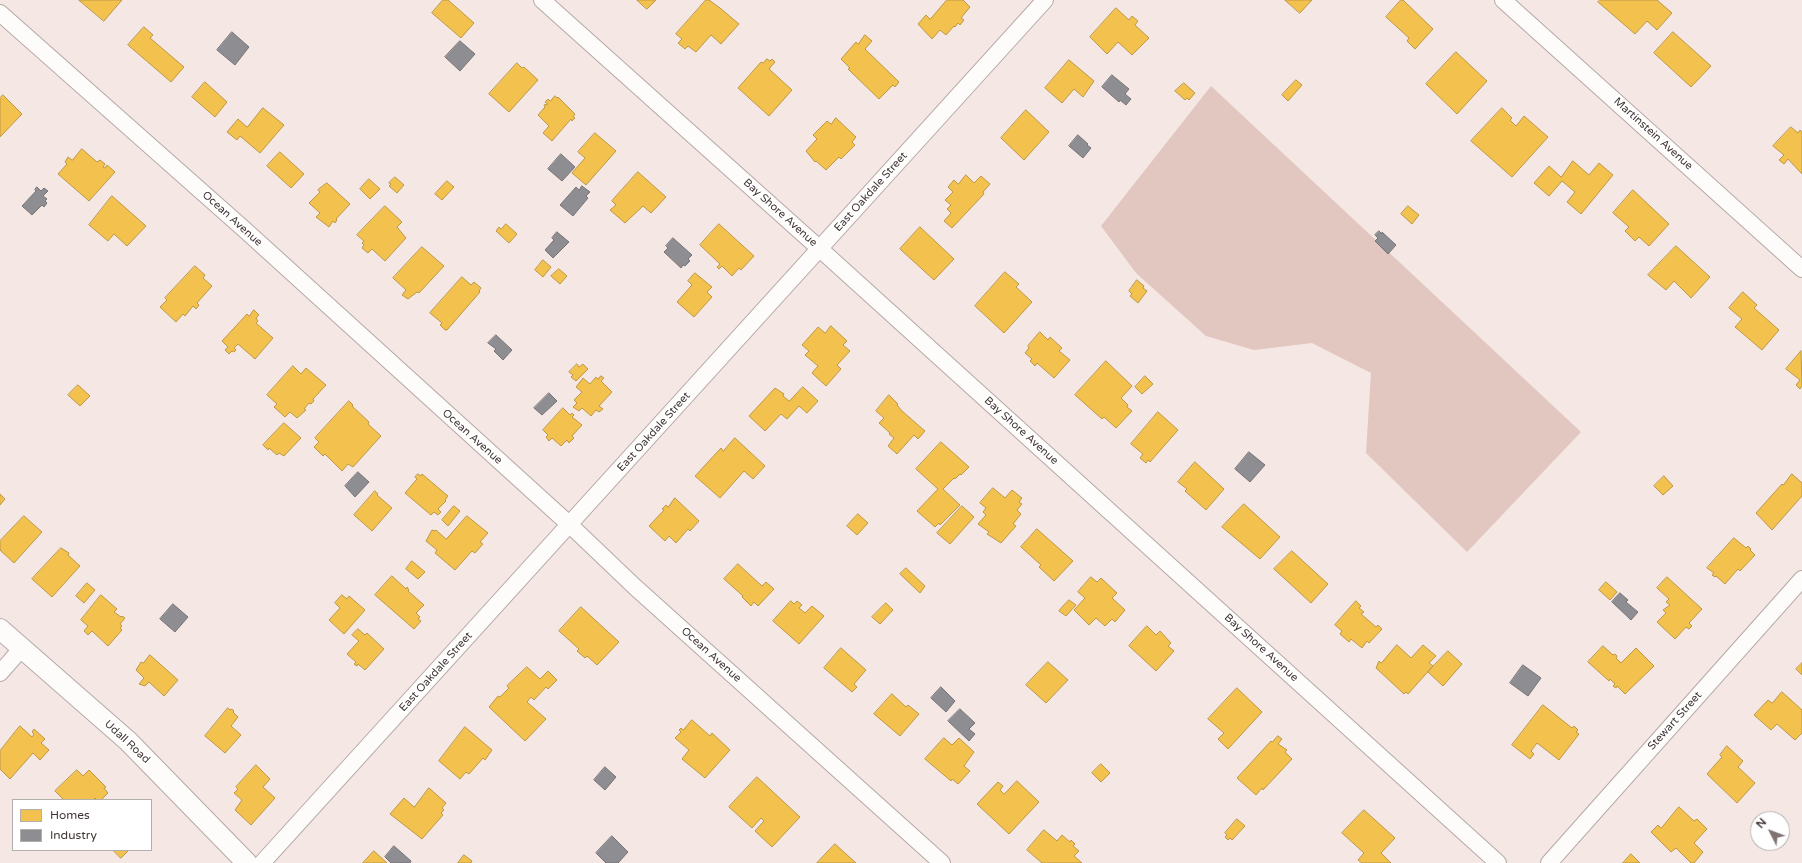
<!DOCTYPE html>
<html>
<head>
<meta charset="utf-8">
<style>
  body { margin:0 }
  #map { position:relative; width:1802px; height:863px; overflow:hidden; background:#f5e7e4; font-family:"Varela Round",sans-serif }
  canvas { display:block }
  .legend { position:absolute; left:12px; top:799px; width:140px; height:52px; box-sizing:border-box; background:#fff; border:1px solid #b3afae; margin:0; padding:5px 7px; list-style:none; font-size:12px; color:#403634 }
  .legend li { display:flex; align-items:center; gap:8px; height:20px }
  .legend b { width:20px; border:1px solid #b3afae }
  .north { position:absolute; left:1750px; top:811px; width:40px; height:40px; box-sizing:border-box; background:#fff; border:1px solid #b3afae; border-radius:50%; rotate:312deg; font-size:11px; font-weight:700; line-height:16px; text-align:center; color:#403634 }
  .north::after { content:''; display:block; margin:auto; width:14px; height:18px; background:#7f7472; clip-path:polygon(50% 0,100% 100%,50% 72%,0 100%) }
</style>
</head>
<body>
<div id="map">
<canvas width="1802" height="863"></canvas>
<ul class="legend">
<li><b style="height:11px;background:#f2c14e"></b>Homes</li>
<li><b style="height:11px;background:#8d8d92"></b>Industry</li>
</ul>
<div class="north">N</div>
</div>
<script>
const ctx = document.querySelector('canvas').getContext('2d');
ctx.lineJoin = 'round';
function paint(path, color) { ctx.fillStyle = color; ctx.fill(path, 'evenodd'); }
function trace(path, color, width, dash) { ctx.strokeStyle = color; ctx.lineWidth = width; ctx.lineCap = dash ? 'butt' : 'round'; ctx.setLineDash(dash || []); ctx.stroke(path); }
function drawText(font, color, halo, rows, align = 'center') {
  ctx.font = font + ' "Varela Round",sans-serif'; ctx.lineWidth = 4; ctx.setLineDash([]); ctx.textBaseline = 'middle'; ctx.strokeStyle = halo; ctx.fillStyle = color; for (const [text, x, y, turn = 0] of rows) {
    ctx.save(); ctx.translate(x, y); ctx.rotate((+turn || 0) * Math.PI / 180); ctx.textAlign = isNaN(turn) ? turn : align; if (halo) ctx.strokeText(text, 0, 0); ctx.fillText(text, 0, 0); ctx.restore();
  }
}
const green = new Path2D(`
  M 1211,86 L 1581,432 L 1467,552 L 1366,453 L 1371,373 L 1312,343 L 1254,350 L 1206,336 L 1136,273 L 1101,226 Z`);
const homes = new Path2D(`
  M 79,0 L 122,0 L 104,21 Z
  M 443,0 L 448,0 L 474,23 L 461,38 L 432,13 Z
  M 637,0 L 656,0 L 647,9 Z
  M 706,0 L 709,0 L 720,8 L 739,24 L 721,44 L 711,35 L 696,52 L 688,46 L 685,49 L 678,43 L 682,39 L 676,34 Z
  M 947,0 L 963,0 L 970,7 L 961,18 L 964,20 L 960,25 L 958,23 L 955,27 L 954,26 L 946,35 L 940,30 L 932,39 L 918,24 L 926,15 L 930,19 Z
  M 1285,0 L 1312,0 L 1300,13 Z
  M 1401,0 L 1403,0 L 1433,29 L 1415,49 L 1407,41 L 1409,38 L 1386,17 Z
  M 1600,0 L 1657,0 L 1672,13 L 1657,30 L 1647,21 L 1635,34 L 1598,2 Z
  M 1116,8 L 1129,20 L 1132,16 L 1138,21 L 1135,25 L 1149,38 L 1132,55 L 1118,42 L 1107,54 L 1090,37 Z
  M 144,27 L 153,35 L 150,38 L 184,67 L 171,82 L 128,45 Z
  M 1673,32 L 1711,66 L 1691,87 L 1654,53 Z
  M 865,35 L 872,41 L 865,49 L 899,82 L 895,87 L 893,85 L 879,99 L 848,69 L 850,68 L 841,59 L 856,42 L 858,44 Z
  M 1456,52 L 1487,81 L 1457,114 L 1426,84 Z
  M 767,59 L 770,61 L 772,59 L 775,62 L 769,69 L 792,90 L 769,116 L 738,88 L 761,62 L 763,63 Z
  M 1069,60 L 1094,81 L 1083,97 L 1074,89 L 1062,103 L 1045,88 Z
  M 517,63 L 522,68 L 524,67 L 538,80 L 509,112 L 489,94 Z
  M 1296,80 L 1302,85 L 1288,101 L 1282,95 Z
  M 205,82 L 227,102 L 215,117 L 192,97 Z
  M 1184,83 L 1195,93 L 1189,100 L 1187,98 L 1185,100 L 1175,91 Z
  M 3,95 L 22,114 L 0,137 L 0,98 Z
  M 555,96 L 557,98 L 558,97 L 575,114 L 573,117 L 575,118 L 572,121 L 571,119 L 552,141 L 543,133 L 549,126 L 538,115 L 545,107 L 544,105 L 548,104 L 545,102 L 548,99 L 550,101 Z
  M 263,108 L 284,125 L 260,153 L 240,136 L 237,140 L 227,132 L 238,119 L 247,127 Z
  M 1502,108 L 1512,118 L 1510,120 L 1516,126 L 1524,116 L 1548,137 L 1512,177 L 1471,141 Z
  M 1026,110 L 1049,132 L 1024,160 L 1001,138 Z
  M 836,118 L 856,137 L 852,142 L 855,145 L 841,159 L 839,157 L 826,170 L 816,161 L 815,162 L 806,151 L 817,139 L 813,135 L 827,121 L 831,124 Z
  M 1791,127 L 1798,133 L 1800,130 L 1802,132 L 1802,174 L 1788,159 L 1784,164 L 1779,160 L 1784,155 L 1773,146 Z
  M 595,133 L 616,151 L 586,185 L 572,173 L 585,158 L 578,152 Z
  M 82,149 L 97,162 L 100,160 L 105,164 L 103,167 L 105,168 L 107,165 L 115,172 L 89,201 L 58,174 L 67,164 L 65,162 L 68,157 L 72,160 Z
  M 280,152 L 304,174 L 291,188 L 267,166 Z
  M 1573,161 L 1589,175 L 1599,163 L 1613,175 L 1581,214 L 1567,202 L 1575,192 L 1562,181 L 1549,196 L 1534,183 L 1549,166 L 1561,177 Z
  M 638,172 L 666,197 L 651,213 L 643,206 L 625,223 L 610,210 L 616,205 L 612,201 Z
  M 966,175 L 974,183 L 981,176 L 990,184 L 983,192 L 984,194 L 952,228 L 944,221 L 951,213 L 947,209 L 951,205 L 945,200 L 953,192 L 948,187 L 954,180 L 958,184 Z
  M 395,177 L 404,185 L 397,193 L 389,186 L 391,184 L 389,183 Z
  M 369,179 L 380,189 L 370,199 L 360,189 Z
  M 447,181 L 454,187 L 442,200 L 435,194 Z
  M 327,183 L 350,204 L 336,219 L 337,220 L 335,223 L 333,221 L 329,227 L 316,217 L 320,213 L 309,203 L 320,192 L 318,190 Z
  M 1633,190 L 1669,224 L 1649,246 L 1639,237 L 1635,241 L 1625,231 L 1629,227 L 1613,213 Z
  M 112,196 L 146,226 L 127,246 L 114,234 L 108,241 L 89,225 Z
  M 385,206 L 402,222 L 397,227 L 406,238 L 385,261 L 372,249 L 368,253 L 362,248 L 364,245 L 362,243 L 364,241 L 357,235 Z
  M 1408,206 L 1419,215 L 1412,224 L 1401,214 Z
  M 506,224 L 517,234 L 509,243 L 496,231 L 499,227 L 501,229 Z
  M 719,224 L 754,256 L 741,270 L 739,268 L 732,276 L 722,266 L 719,269 L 717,267 L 720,264 L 700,245 Z
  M 920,227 L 954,259 L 934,280 L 900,249 Z
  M 1676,246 L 1710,277 L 1691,298 L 1674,281 L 1666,290 L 1648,275 Z
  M 422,247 L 444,266 L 419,293 L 417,292 L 408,299 L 402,295 L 406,290 L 393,278 Z
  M 543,260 L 551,267 L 543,277 L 535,270 Z
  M 195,266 L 205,275 L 203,278 L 212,286 L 197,303 L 199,305 L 196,309 L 193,306 L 185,316 L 183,314 L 176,322 L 160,307 L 167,300 L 165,298 Z
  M 559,269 L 567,276 L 560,284 L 551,276 Z
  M 1005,272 L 1019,284 L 1016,287 L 1032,302 L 1004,333 L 975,306 Z
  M 695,273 L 712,287 L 707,292 L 712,297 L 694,317 L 677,302 L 692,285 L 688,281 Z
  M 462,277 L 471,285 L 474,282 L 481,288 L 479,291 L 480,292 L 447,330 L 445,330 L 440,325 L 442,323 L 430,313 Z
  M 1137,280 L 1144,286 L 1143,288 L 1147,291 L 1138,303 L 1130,296 L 1132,294 L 1129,291 Z
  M 1743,292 L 1757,305 L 1754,308 L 1779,330 L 1762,350 L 1735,327 L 1742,319 L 1729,308 Z
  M 254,310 L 259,315 L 256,318 L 258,321 L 256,323 L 273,338 L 255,359 L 238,344 L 234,348 L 236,350 L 234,352 L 232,351 L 229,354 L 225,350 L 228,347 L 222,341 L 247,314 L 249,316 Z
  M 831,326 L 847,341 L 843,345 L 850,351 L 837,365 L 841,369 L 826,386 L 812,373 L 818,366 L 805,355 L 809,351 L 802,345 L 818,327 L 825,333 Z
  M 1040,332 L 1048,340 L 1050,337 L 1062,348 L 1059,351 L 1070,360 L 1054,378 L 1037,363 L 1035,366 L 1030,361 L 1032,359 L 1025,353 L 1029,348 L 1028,346 Z
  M 1801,351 L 1802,386 L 1800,389 L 1796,385 L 1800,380 L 1786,369 Z
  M 1106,361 L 1132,386 L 1121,398 L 1128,405 L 1127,407 L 1132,411 L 1116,428 L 1104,417 L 1102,419 L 1075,395 Z
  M 577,364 L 579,367 L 583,364 L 588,369 L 576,381 L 571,377 L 573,375 L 569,372 Z
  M 293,366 L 301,374 L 306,368 L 326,385 L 313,399 L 314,401 L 311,404 L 309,403 L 304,409 L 306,410 L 297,418 L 290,412 L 285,417 L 274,407 L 277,404 L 267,395 Z
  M 601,376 L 604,378 L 601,381 L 612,392 L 599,406 L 603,409 L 599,412 L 596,410 L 591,416 L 582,408 L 579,411 L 573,407 L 577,403 L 574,400 L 582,392 L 576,387 L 583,378 L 590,384 L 596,377 L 598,379 Z
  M 1145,376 L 1153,384 L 1142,394 L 1135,387 Z
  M 78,385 L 90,396 L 80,406 L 68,395 Z
  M 803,387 L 818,401 L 807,413 L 799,406 L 787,419 L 781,414 L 765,431 L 749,416 L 775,388 L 784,394 L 783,396 L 789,401 Z
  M 889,395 L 898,404 L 897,405 L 902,411 L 925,431 L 918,439 L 914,435 L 897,454 L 888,446 L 894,438 L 889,434 L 890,433 L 879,423 L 884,418 L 876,411 Z
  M 349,401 L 353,405 L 352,406 L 369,422 L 368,424 L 381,436 L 353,467 L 348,464 L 342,471 L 325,454 L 323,456 L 314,447 L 319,442 L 315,438 Z
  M 563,408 L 570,415 L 572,413 L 574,415 L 572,417 L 582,425 L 572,436 L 574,438 L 569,443 L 567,440 L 561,446 L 552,438 L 549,441 L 546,437 L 548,435 L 543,430 Z
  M 1158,412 L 1178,430 L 1150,462 L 1148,460 L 1146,463 L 1140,458 L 1143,454 L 1131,444 Z
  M 284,423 L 301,438 L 284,456 L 279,453 L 277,455 L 269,448 L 268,450 L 263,445 Z
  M 735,438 L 765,466 L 753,479 L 744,471 L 720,498 L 695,476 L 721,448 L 723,451 Z
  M 941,442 L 969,467 L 961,475 L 960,474 L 955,479 L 954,478 L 943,489 L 960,505 L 940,525 L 939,523 L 935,527 L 917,511 L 938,489 L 916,469 Z
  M 1195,462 L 1224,489 L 1206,510 L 1185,491 L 1187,489 L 1178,482 Z
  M 418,474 L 421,476 L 422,474 L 448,496 L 445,500 L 446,501 L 438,509 L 441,512 L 438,515 L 434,512 L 431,515 L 405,493 L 417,479 L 415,477 Z
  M 1792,474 L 1802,483 L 1802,496 L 1772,530 L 1756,513 L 1782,484 L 1783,485 Z
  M 1664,476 L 1673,486 L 1663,495 L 1654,486 Z
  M 993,488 L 1005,498 L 1012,490 L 1022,498 L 1019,502 L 1022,504 L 1017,510 L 1021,514 L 1013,524 L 1016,526 L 1001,543 L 987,534 L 989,532 L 978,524 L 986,515 L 983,512 L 986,508 L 980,503 Z
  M 375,491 L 378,494 L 377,495 L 392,508 L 372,531 L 354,515 Z
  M 0,494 L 5,499 L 0,505 Z
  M 675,498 L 699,521 L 690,531 L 688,529 L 676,543 L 669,536 L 665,541 L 649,526 L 664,510 L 662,509 L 666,505 L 668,507 Z
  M 1244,504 L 1280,537 L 1260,559 L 1222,527 Z
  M 454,506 L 460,511 L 448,526 L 442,520 Z
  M 962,506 L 974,517 L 950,544 L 937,533 Z
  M 858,514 L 868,523 L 857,535 L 847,526 Z
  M 24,516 L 42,532 L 14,563 L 0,550 L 0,541 Z
  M 467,516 L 488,533 L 480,542 L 483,544 L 475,553 L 472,551 L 455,570 L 435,553 L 437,550 L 426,541 L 432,530 L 435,531 L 436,530 L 446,539 Z
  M 1037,529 L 1073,561 L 1054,581 L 1039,567 L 1041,565 L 1021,547 Z
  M 1734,538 L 1746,548 L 1748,546 L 1751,549 L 1750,550 L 1755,555 L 1740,571 L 1738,569 L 1725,584 L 1716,576 L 1715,577 L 1712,575 L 1714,573 L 1707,568 Z
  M 61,548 L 69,553 L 68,555 L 80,566 L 52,597 L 32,579 Z
  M 1292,551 L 1328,584 L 1311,603 L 1274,569 Z
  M 412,561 L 425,572 L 418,579 L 406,569 Z
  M 738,564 L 762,586 L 766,582 L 774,589 L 758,606 L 754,602 L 751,606 L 742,597 L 743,596 L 724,579 Z
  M 906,568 L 925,586 L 920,593 L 900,574 Z
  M 392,576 L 406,589 L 407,587 L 409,590 L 408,591 L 424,605 L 416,613 L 420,617 L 418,619 L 421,621 L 414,629 L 375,595 Z
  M 1091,577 L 1097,582 L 1101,578 L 1117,593 L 1112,598 L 1125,610 L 1115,622 L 1112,619 L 1105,626 L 1096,618 L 1089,625 L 1074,610 L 1085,598 L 1078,592 Z
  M 1667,577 L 1702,609 L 1689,623 L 1692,626 L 1689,629 L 1686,627 L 1675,639 L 1657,622 L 1666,613 L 1663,610 L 1670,605 L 1666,602 L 1669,599 L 1657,588 Z
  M 1606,582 L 1617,592 L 1610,600 L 1599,590 Z
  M 87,583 L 95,590 L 84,603 L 76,596 Z
  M 101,595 L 117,609 L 114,612 L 121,617 L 122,616 L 125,618 L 120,624 L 122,626 L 120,628 L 122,630 L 108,646 L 92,631 L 88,635 L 84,631 L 88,626 L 81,620 Z
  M 342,595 L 347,599 L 349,596 L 365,610 L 344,634 L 329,620 L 340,608 L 335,603 Z
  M 1069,600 L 1076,605 L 1066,616 L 1059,611 Z
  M 791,601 L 794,604 L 797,601 L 802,605 L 799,608 L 805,613 L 812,606 L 824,616 L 799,644 L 773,621 Z
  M 1356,601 L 1361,606 L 1359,608 L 1364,612 L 1361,614 L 1376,627 L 1378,625 L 1382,629 L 1369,643 L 1367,641 L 1362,648 L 1351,639 L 1349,642 L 1340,634 L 1342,631 L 1335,625 Z
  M 886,603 L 893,610 L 880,624 L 872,617 Z
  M 581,607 L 619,642 L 597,665 L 587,656 L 585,658 L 577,651 L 579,649 L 559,631 Z
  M 1147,626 L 1156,635 L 1160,631 L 1171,643 L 1168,646 L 1174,651 L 1156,671 L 1129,646 Z
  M 358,629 L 365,635 L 367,633 L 384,649 L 365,670 L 358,664 L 357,666 L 354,664 L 356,662 L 347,654 L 359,641 L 352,635 Z
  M 1397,645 L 1411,658 L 1423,645 L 1436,656 L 1429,663 L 1433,666 L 1408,694 L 1406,692 L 1404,694 L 1376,668 L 1379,661 L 1381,663 Z
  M 1603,646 L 1613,655 L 1615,654 L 1617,656 L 1616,658 L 1621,663 L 1636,648 L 1654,666 L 1625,694 L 1617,686 L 1616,688 L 1613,686 L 1615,684 L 1610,679 L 1609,681 L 1588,662 Z
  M 841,648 L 866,670 L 854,684 L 857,687 L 852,692 L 824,668 Z
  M 1448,651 L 1462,664 L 1443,686 L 1428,672 Z
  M 150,655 L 178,680 L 164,696 L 149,682 L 145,686 L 139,684 L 144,678 L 136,670 L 141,662 L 143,663 Z
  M 1048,662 L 1068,680 L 1046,703 L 1026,685 Z
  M 1802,663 L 1802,675 L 1796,669 Z
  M 527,667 L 540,679 L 548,671 L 557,680 L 548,689 L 546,687 L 534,700 L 531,697 L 527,702 L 546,719 L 525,741 L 489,707 L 498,696 L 500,697 L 509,688 L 507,686 Z
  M 1237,688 L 1262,712 L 1228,749 L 1218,739 L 1224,733 L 1208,719 Z
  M 1782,692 L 1802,710 L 1802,733 L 1795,740 L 1777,724 L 1771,730 L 1754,715 L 1768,700 L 1772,703 Z
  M 892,694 L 906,707 L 908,705 L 919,714 L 900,736 L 874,714 Z
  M 1543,705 L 1572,728 L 1574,726 L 1578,730 L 1576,732 L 1579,734 L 1559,760 L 1537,743 L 1531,751 L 1534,754 L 1530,759 L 1512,745 Z
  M 228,708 L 230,710 L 232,709 L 234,711 L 233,712 L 238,717 L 231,726 L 241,735 L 225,753 L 205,736 Z
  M 692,720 L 710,736 L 712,733 L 730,750 L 705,778 L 682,759 L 689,750 L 675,738 L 681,732 L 679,730 L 681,728 L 683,730 Z
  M 20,726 L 32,737 L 34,734 L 32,732 L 34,729 L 45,739 L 41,743 L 49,750 L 40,760 L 33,753 L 10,779 L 0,769 L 0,751 Z
  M 465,727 L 492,750 L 485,760 L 483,758 L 469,774 L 466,772 L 460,779 L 439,761 Z
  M 1278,736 L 1282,739 L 1278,744 L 1287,750 L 1285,752 L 1292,759 L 1263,790 L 1262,788 L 1256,795 L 1237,778 L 1271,741 L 1272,742 Z
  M 944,738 L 952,745 L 959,738 L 974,752 L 964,766 L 970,771 L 958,784 L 952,779 L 951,781 L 925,759 Z
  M 1727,746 L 1743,761 L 1738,767 L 1755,783 L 1737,803 L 1707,774 L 1722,757 L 1720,755 Z
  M 1101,764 L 1110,773 L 1101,782 L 1092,773 Z
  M 256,765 L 270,779 L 263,787 L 275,798 L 251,825 L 235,810 L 242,800 L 234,793 L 238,789 L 236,787 Z
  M 77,770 L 83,776 L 89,770 L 106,787 L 104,788 L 108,793 L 101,800 L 97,800 L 95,798 L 93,800 L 64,800 L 55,791 Z
  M 757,777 L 800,817 L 772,847 L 755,831 L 764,821 L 761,818 L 752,828 L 729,807 Z
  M 1017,781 L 1039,802 L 1009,834 L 977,804 L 998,782 L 1003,786 L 1000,790 L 1004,794 Z
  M 429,788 L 446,803 L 442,808 L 444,810 L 441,813 L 443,815 L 422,839 L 390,814 L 404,798 L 414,807 Z
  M 1679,807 L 1694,821 L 1697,819 L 1707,829 L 1694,843 L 1703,852 L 1694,863 L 1691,863 L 1676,848 L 1671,852 L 1651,832 L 1658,825 L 1661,828 Z
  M 1364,810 L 1395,838 L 1381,853 L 1391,863 L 1362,863 L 1358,860 L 1364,853 L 1342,833 Z
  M 1237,819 L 1245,826 L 1232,840 L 1230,838 L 1228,840 L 1225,837 L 1227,835 L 1225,833 Z
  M 1044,830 L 1057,841 L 1062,835 L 1070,842 L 1071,840 L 1075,844 L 1073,846 L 1079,851 L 1074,856 L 1082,863 L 1042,863 L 1027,850 Z
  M 835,844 L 856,863 L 817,863 Z
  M 113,850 L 129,850 L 121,858 Z
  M 374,851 L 387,863 L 363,863 Z
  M 1631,854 L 1640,863 L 1623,863 Z
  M 464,855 L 472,861 L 471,863 L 458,863 Z`);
const industry = new Path2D(`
  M 232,32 L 249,47 L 235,65 L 217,50 Z
  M 460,41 L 475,54 L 460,71 L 445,57 Z
  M 1112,75 L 1129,89 L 1125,94 L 1131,99 L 1126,105 L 1120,100 L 1119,102 L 1102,87 Z
  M 1078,135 L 1088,144 L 1087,145 L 1091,148 L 1083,158 L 1069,146 Z
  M 561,154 L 575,167 L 562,181 L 548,169 Z
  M 582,186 L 590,192 L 586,196 L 588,198 L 573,216 L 560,205 L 576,187 L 579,190 Z
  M 37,187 L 41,191 L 44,188 L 48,191 L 43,196 L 47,199 L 45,201 L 47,203 L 44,207 L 42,205 L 32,215 L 22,206 L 36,191 L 35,190 Z
  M 1379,231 L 1382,234 L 1382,232 L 1396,245 L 1388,254 L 1375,241 L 1378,238 L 1375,235 Z
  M 557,232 L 569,242 L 553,258 L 545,250 L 554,240 L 552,238 Z
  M 673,238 L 692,255 L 688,259 L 690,261 L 685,266 L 683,265 L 681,268 L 664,252 L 668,248 L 666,246 Z
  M 496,335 L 512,350 L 503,360 L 494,351 L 496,349 L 488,343 Z
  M 549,393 L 557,401 L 542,415 L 534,408 Z
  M 1249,452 L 1265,465 L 1250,482 L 1235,469 Z
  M 358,472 L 369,482 L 355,497 L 345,486 Z
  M 1620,593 L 1628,600 L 1626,602 L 1638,612 L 1631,620 L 1612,602 Z
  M 173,604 L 188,617 L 175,632 L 160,619 Z
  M 1523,665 L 1541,678 L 1528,696 L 1510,683 Z
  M 941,687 L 955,701 L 946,712 L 931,698 Z
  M 960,709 L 975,723 L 969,729 L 975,734 L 969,741 L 948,721 Z
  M 605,767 L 616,777 L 605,790 L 594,780 Z
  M 612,836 L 628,852 L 618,863 L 606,863 L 596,853 Z
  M 394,846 L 411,861 L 410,863 L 391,863 L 385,857 Z`);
const minor = new Path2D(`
  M 542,0 L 820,249 L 1498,863
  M 1503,0 L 1802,269
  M 0,13 L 245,230 L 570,525 L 635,587 L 942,863
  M 0,673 L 22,648
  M 262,863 L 1045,0
  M 1549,863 L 1802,579`);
const tertiary = new Path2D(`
  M 0,629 L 128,741 L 247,863`);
const streetNames = [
  ["Martinstein Avenue",1653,134,42],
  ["East Oakdale Street",871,192,-48],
  ["Bay Shore Avenue",780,213,42],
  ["Ocean Avenue",232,219,42],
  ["Bay Shore Avenue",1021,431,42],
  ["East Oakdale Street",654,432,-48],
  ["Ocean Avenue",472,437,42],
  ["Bay Shore Avenue",1261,648,42],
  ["Ocean Avenue",711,655,42],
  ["East Oakdale Street",436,672,-48],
  ["Stewart Street",1675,721,-48],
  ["Udall Road",127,742,43]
];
paint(green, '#e2c6c0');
paint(homes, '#f2c14e');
trace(homes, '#bd9746', 1);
paint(industry, '#8d8d92');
trace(industry, '#767376', 1);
trace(minor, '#b4a9a7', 18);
trace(tertiary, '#b4a9a7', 22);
trace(minor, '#fefbfb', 16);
trace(tertiary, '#fefbfb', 20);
drawText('11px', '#403634', '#fff', streetNames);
</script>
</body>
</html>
